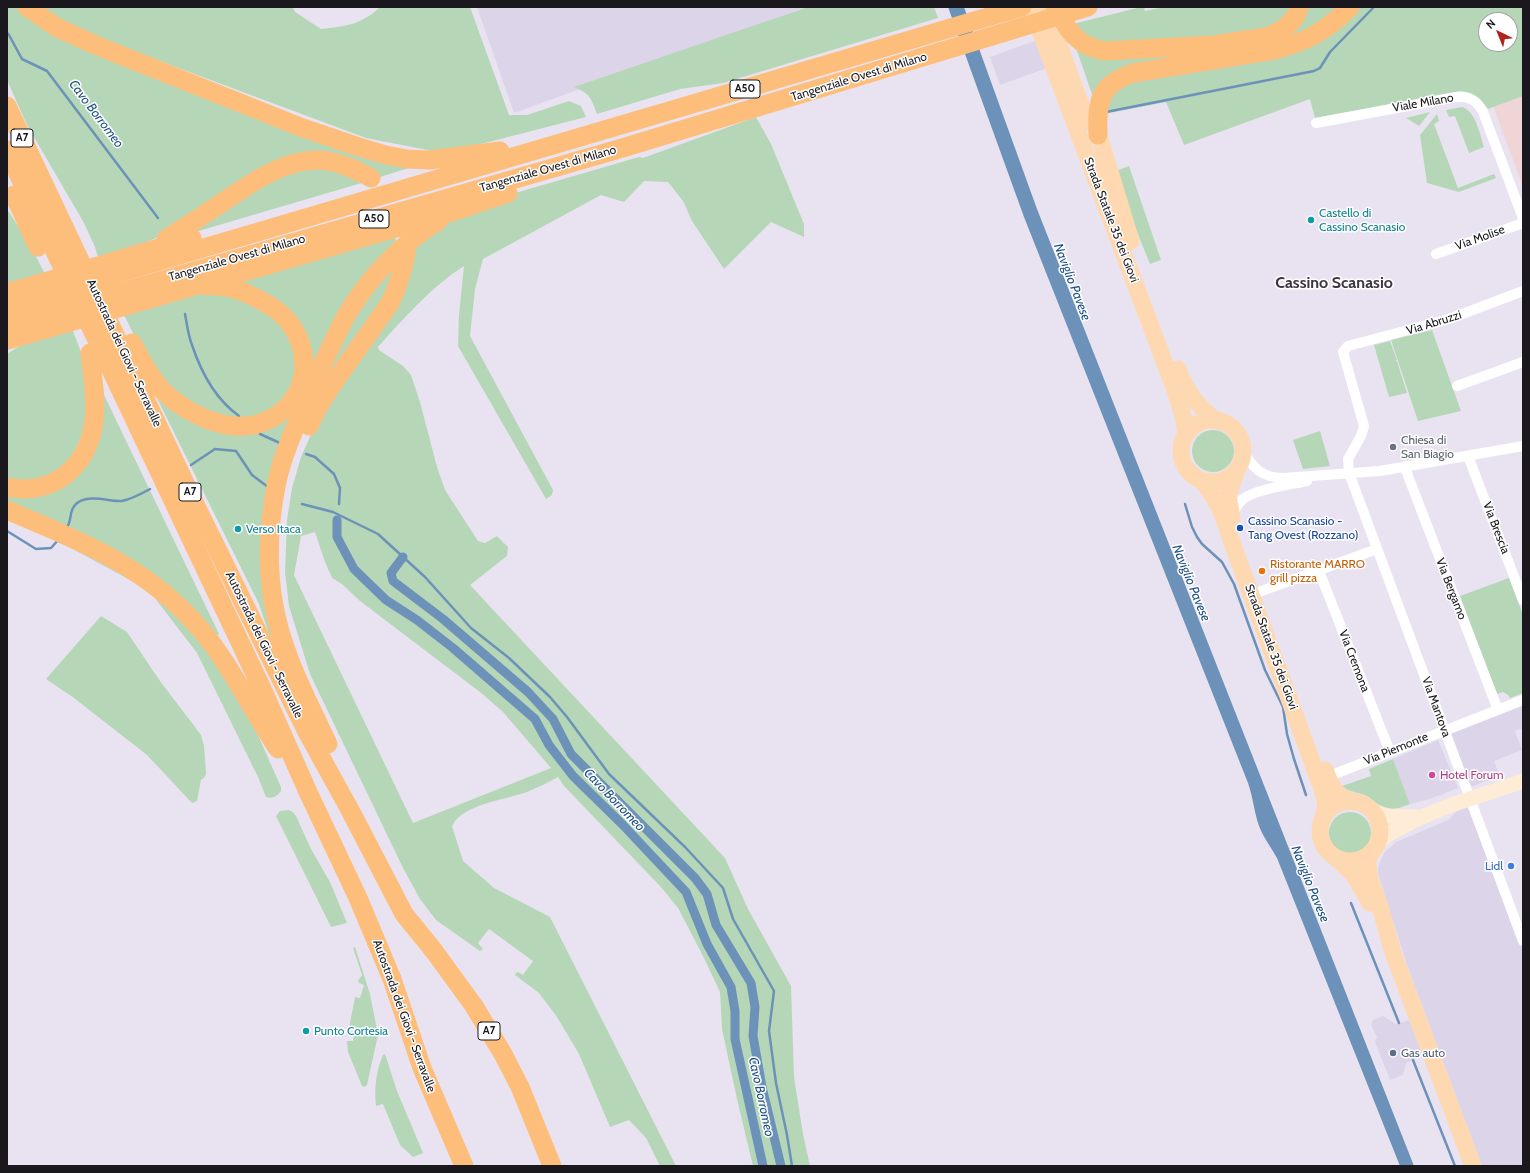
<!DOCTYPE html>
<html>
<head>
<meta charset="utf-8">
<style>
  body { margin:0 }
  #map { position:relative; width:1530px; height:1173px; overflow:hidden; background:#e9e3f1; font-family:Cabin,sans-serif }
  canvas { display:block }
  .frame { position:absolute; inset:0; border:8px solid #1a181d; pointer-events:none }
  .north { position:absolute; left:1478px; top:12px; width:40px; height:40px; box-sizing:border-box; background:#fff; border:1px solid #a3a3a5; border-radius:50%; rotate:317deg; font-size:11px; font-weight:700; line-height:16px; text-align:center; color:#1a181d }
  .north::after { content:''; display:block; margin:auto; width:14px; height:18px; background:#b2231c; clip-path:polygon(50% 0,100% 100%,50% 72%,0 100%) }
</style>
</head>
<body>
<div id="map">
<canvas width="1530" height="1173"></canvas>
<div class="frame"></div>
<div class="north">N</div>
</div>
<script>
const ctx = document.querySelector('canvas').getContext('2d');
ctx.lineJoin = 'round';
function paint(path, color) { ctx.fillStyle = color; ctx.fill(path, 'evenodd'); }
function trace(path, color, width, dash) { ctx.strokeStyle = color; ctx.lineWidth = width; ctx.lineCap = dash ? 'butt' : 'round'; ctx.setLineDash(dash || []); ctx.stroke(path); }
function drawText(font, color, halo, rows, align = 'center') {
  ctx.font = font + ' Cabin,sans-serif'; ctx.lineWidth = 3; ctx.setLineDash([]); ctx.textBaseline = 'middle'; ctx.strokeStyle = halo; ctx.fillStyle = color; for (const [text, x, y, turn = 0] of rows) {
    ctx.save(); ctx.translate(x, y); ctx.rotate((+turn || 0) * Math.PI / 180); ctx.textAlign = isNaN(turn) ? turn : align; if (halo) ctx.strokeText(text, 0, 0); ctx.fillText(text, 0, 0); ctx.restore();
  }
}
const built = new Path2D(`
  M 477,7 L 806,7 L 514,113 Z
  M 1037,40 L 1047,68 L 1000,85 L 990,57 Z
  M 1523,705 L 1523,728 L 1515,731 L 1522,750 L 1494,761 L 1500,776 L 1470,787 L 1449,732 Z
  M 1438,740 L 1458,788 L 1430,799 L 1410,804 L 1393,759 Z
  M 1470,798 L 1517,923 L 1523,921 L 1523,1166 L 1482,1166 L 1408,968 L 1378,874 L 1378,867 L 1384,853 L 1396,842 L 1448,820 Z
  M 1383,1016 L 1396,1024 L 1409,1020 L 1423,1056 L 1406,1063 L 1403,1075 L 1390,1080 L 1375,1042 L 1377,1037 L 1371,1025 L 1373,1020 Z`);
const education = new Path2D(`
  M 1523,96 L 1523,187 L 1493,106 Z`);
const green = new Path2D(`
  M 7,7 L 19,7 L 412,167 L 377,178 L 307,155 L 154,239 L 136,247 L 99,260 L 95,247 L 84,223 L 27,125 L 7,80 Z
  M 39,7 L 293,7 L 295,12 L 321,29 C 346,26 361,25 380,7 L 470,7 L 509,115 L 527,115 L 569,101 L 581,106 L 586,117 L 473,146 L 438,152 L 366,138 L 82,32 Z
  M 808,7 L 934,7 L 938,18 L 723,83 L 680,89 L 597,114 C 591,99 591,94 574,87 Z
  M 1141,7 L 1144,7 L 1145,11 L 1164,7 L 1292,7 L 1277,26 L 1243,37 L 1092,43 L 1073,24 Z
  M 1302,7 L 1343,7 L 1310,33 L 1136,68 L 1093,97 L 1076,48 L 1234,48 Z
  M 1355,7 L 1523,7 L 1523,96 L 1488,109 C 1479,97 1476,94 1461,91 L 1315,118 L 1310,99 L 1184,145 L 1166,102 L 1104,114 L 1106,97 L 1126,80 L 1247,60 ZM 1486,20 L 1510,20 L 1510,44 L 1486,44 Z
  M 1462,107 C 1476,111 1480,135 1484,147 L 1469,153 L 1455,116 L 1449,117 L 1446,110 Z
  M 1430,112 L 1419,126 L 1406,118 Z
  M 1437,114 L 1439,121 L 1434,124 L 1458,188 L 1494,174 L 1496,178 L 1459,192 L 1427,183 L 1420,135 Z
  M 756,117 L 771,144 L 804,224 L 804,237 L 771,222 L 724,269 L 692,221 L 683,201 L 668,182 L 644,181 L 624,202 L 601,195 L 483,259 L 475,289 L 470,336 L 553,490 L 552,495 L 546,499 L 458,346 L 459,315 L 464,266 C 431,287 404,318 378,347 L 379,350 L 403,366 L 411,375 L 420,402 L 437,467 L 445,490 L 478,541 L 485,543 L 497,536 L 508,547 L 507,556 L 470,585 L 725,858 L 748,909 L 791,986 L 794,1077 L 803,1134 L 810,1166 L 753,1166 L 737,1099 L 722,1029 L 720,992 L 702,954 L 678,908 L 661,887 L 564,786 L 558,777 C 547,783 535,789 524,793 C 503,800 462,805 452,826 L 463,861 L 494,888 L 550,917 L 676,1166 L 660,1166 L 646,1138 L 629,1120 L 610,1127 L 579,1054 L 557,1017 L 539,993 L 515,975 L 516,973 L 518,972 L 523,975 L 533,961 L 489,929 L 478,943 L 483,949 L 480,951 L 436,920 L 420,899 L 403,868 L 310,674 L 289,606 L 285,572 L 287,520 L 292,488 L 301,457 L 323,408 L 410,249 L 448,219 L 505,196 L 639,157 L 643,158 ZM 315,532 L 325,562 L 332,578 L 342,584 L 360,601 L 480,692 L 503,712 L 551,768 L 413,823 L 294,575 L 301,536 Z
  M 327,166 L 365,182 L 185,235 L 280,173 Z
  M 1129,166 L 1161,260 L 1150,264 L 1113,172 Z
  M 7,209 L 29,243 L 45,274 L 7,287 Z
  M 395,230 L 396,244 L 365,276 L 273,476 L 283,662 L 273,646 L 259,604 L 149,382 L 202,423 L 287,415 L 304,332 L 232,283 Z
  M 393,262 L 392,286 L 327,381 L 335,346 Z
  M 212,292 L 246,299 L 269,310 L 295,338 L 295,385 L 268,413 L 239,421 L 195,408 L 160,379 L 137,341 L 123,313 L 163,298 Z
  M 71,326 L 88,370 L 89,420 L 68,466 L 38,482 L 7,480 L 7,354 L 28,340 Z
  M 1432,330 L 1461,411 L 1418,421 L 1391,340 Z
  M 1390,341 L 1397,360 L 1395,361 L 1397,361 L 1407,393 L 1389,397 L 1374,345 Z
  M 104,395 L 219,634 L 213,637 L 194,615 L 7,503 L 7,493 L 56,490 Z
  M1192 451a21 21 0 1 1 42 0a21 21 0 1 1-42 0Z
  M 1320,431 L 1330,466 L 1303,469 L 1293,440 Z
  M 73,544 L 149,587 L 202,638 L 249,715 L 281,787 L 281,791 C 277,796 274,799 266,797 L 258,777 L 197,653 L 151,593 L 145,588 L 69,547 Z
  M 1509,578 L 1523,615 L 1523,693 L 1510,698 L 1508,695 L 1503,692 L 1497,694 L 1460,596 Z
  M 101,616 L 127,632 L 160,681 L 201,735 L 204,746 L 206,774 L 204,778 L 201,780 L 197,801 L 192,803 L 147,755 L 74,698 L 46,679 Z
  M 1393,759 L 1410,804 C 1400,808 1390,812 1380,806 C 1375,803 1371,798 1365,795 C 1357,792 1349,792 1342,786 L 1371,776 L 1369,769 Z
  M 289,810 L 293,812 L 296,816 L 311,849 L 330,882 L 347,923 L 331,927 L 276,816 L 280,811 Z
  M1329 833a21 21 0 1 1 42 0a21 21 0 1 1-42 0Z
  M 355,947 L 370,994 L 378,1035 L 367,1085 L 364,1087 L 362,1086 L 348,1052 L 347,1041 L 353,1041 L 355,1029 L 349,1028 L 355,997 L 360,998 L 364,985 L 359,983 L 358,981 L 362,975 L 353,948 Z
  M 385,1054 L 397,1091 L 423,1153 L 413,1157 L 400,1145 L 383,1104 L 376,1106 C 374,1089 376,1071 383,1055 Z`);
const water = new Path2D(`
  M 948,7 L 964,7 L 1037,209 L 1414,1166 L 1400,1166 L 1277,858 C 1271,847 1263,837 1259,826 C 1254,812 1253,797 1248,783 L 1024,217 Z`);
const stream = new Path2D(`
  M 7,33 L 9,35 L 22,59 L 47,71 L 158,218
  M 1106,112 L 1314,71 L 1320,68 L 1330,52 L 1374,7
  M 185,314 C 187,324 188,335 192,345 C 201,372 215,399 239,416
  M 260,434 L 282,444
  M 306,454 L 315,457 L 334,474 L 340,488 L 339,504
  M 191,465 L 215,449 L 236,451 L 252,475 L 268,487
  M 302,504 L 333,512 L 378,534 L 425,577 L 471,628 L 509,658 L 550,697 L 567,717 L 609,774 L 685,847 L 723,888 L 733,919 L 774,991 L 769,1031 L 776,1083 L 787,1135 L 792,1166
  M 1185,504 L 1192,527 L 1197,537 L 1202,544 L 1222,562 L 1234,584 L 1265,670 L 1283,707 L 1287,734 L 1294,759 L 1306,795
  M 66,529 C 73,520 68,511 76,504 C 88,493 110,502 122,501 C 132,499 141,494 150,489
  M 7,531 L 36,549 L 51,548 L 59,539
  M 1351,903 L 1399,1023
  M 1413,1060 L 1455,1166`);
const canal = new Path2D(`
  M 337,520 L 337,537 L 354,569 L 386,600 L 417,620 L 453,648 L 535,719 L 549,745 L 573,776 L 623,825 L 686,892 L 707,944 L 731,987 L 735,1011 L 735,1039 L 763,1166
  M 403,557 L 391,573 L 393,581 L 443,619 L 528,692 L 553,719 L 571,754 L 695,878 L 707,894 L 716,925 L 751,983 L 755,1007 L 753,1036 L 762,1087 L 781,1166`);
const street = new Path2D(`
  M 1316,123 L 1456,97 C 1469,96 1477,100 1483,112 L 1523,218
  M 1436,254 L 1523,223
  M 1523,291 L 1449,319 L 1348,346 L 1343,352 L 1364,426 L 1361,436 L 1348,459 L 1349,473 L 1523,941
  M 1457,386 L 1523,362
  M 1244,453 C 1255,470 1262,477 1283,478 L 1380,471 L 1523,446
  M 1468,456 L 1523,600
  M 1405,468 L 1498,710
  M 1233,515 C 1235,509 1238,503 1243,499 C 1257,489 1289,485 1307,481
  M 1319,571 L 1390,752
  M 1259,592 L 1377,549
  M 1337,773 L 1523,700`);
const secondary = new Path2D(`
  M 1370,808 C 1385,819 1400,816 1418,817
  M 1377,845 C 1384,835 1394,831 1404,826 C 1442,805 1483,796 1523,781`);
const primary = new Path2D(`
  M 1031,7 L 1176,393 L 1184,420 L 1186,435
  M 1045,7 L 1087,121
  M 1095,122 L 1131,241
  M 1178,369 C 1187,393 1196,404 1215,420
  M1181 451a31 31 0 1 1 62 0a31 31 0 1 1-62 0Z
  M 1202,481 C 1219,503 1223,514 1231,540 L 1321,786 L 1326,804 L 1323,819
  M 1232,518 L 1228,496 L 1236,472
  M 1325,770 C 1330,783 1336,798 1352,801
  M1320 831a30 30 0 1 1 60 0a30 30 0 1 1-60 0Z
  M 1371,854 L 1367,859 L 1370,880 L 1381,910 L 1392,950 L 1473,1166
  M 1336,858 L 1353,874 L 1370,903`);
const highway = new Path2D(`
  M 27,7 L 56,27 L 95,45 L 303,128 L 359,147 L 386,155 L 407,159 L 429,160 L 500,151
  M 1055,7 C 1067,29 1077,47 1105,51 L 1213,45 L 1266,37 C 1281,32 1295,24 1299,7
  M 7,106 L 192,498 L 307,732 L 350,810 L 404,914 L 434,951 L 474,1006 L 503,1054 L 520,1087 L 552,1166
  M 1098,135 C 1097,102 1098,85 1133,73 L 1274,50 C 1308,41 1325,32 1350,7
  M 7,150 L 264,693 L 308,792 L 358,898 L 392,979 L 422,1068 L 464,1166
  M 14,195 L 38,247
  M 166,239 C 184,228 202,216 220,204 C 250,184 281,160 319,160 C 338,161 355,169 371,178
  M 7,293 L 192,238
  M 7,308 L 122,272 L 1022,7
  M 7,325 L 619,149 L 1088,7
  M 7,340 L 458,210 L 508,193
  M 132,343 C 141,360 150,377 163,391 C 189,416 233,437 268,420 C 319,396 313,329 267,304 C 248,293 229,284 207,286
  M 309,426 L 317,409 L 332,385 L 390,303 C 398,286 403,271 406,253
  M 7,487 C 53,497 89,466 94,420 C 97,399 92,375 90,353
  M 7,510 C 86,544 156,570 210,641 C 236,675 254,714 278,749
  M 328,744 C 306,697 281,652 273,600 C 267,563 269,523 276,486 C 283,451 300,417 314,384 C 324,361 334,338 346,316 C 368,278 401,244 438,221`);
const markers = [
  [1311,220,4,"#0f9aa8"],
  [1393,447,4,"#6b7280"],
  [1240,528,4,"#1a4fb4"],
  [238,529,4,"#0f9aa8"],
  [1262,571,4,"#e8710a"],
  [1432,775,4,"#d1479c"],
  [1511,866,4,"#3f7fe0"],
  [306,1031,4,"#0f9aa8"],
  [1393,1053,4,"#5c6f8a"]
];
const shields = [
  [745,89,30],
  [22,138,22],
  [374,219,30],
  [190,492,22],
  [489,1031,22]
];
const shieldNames = [
  ["A50",745,89],
  ["A7",22,138],
  ["A50",374,219],
  ["A7",190,492],
  ["A7",489,1031]
];
const streetNames = [
  ["Tangenziale Ovest di Milano",859,77,-17],
  ["Viale Milano",1423,103,-10],
  ["Tangenziale Ovest di Milano",548,169,-16],
  ["Strada Statale 35 dei Giovi",1111,220,69],
  ["Via Molise",1480,238,-20],
  ["Tangenziale Ovest di Milano",237,258,-16],
  ["Via Abruzzi",1434,323,-17],
  ["Autostrada dei Giovi - Serravalle",124,353,65],
  ["Via Brescia",1496,528,69],
  ["Via Bergamo",1451,589,69],
  ["Autostrada dei Giovi - Serravalle",264,645,64],
  ["Strada Statale 35 dei Giovi",1271,647,70],
  ["Via Cremona",1354,661,69],
  ["Via Mantova",1436,707,70],
  ["Via Piemonte",1396,749,-22],
  ["Autostrada dei Giovi - Serravalle",404,1016,70]
];
const cultureNames = [
  ["Castello di",1319,213],
  ["Cassino Scanasio",1319,227],
  ["Verso Itaca",246,529],
  ["Punto Cortesia",314,1031]
];
const worshipNames = [
  ["Chiesa di",1401,440],
  ["San Biagio",1401,454]
];
const transitNames = [
  ["Cassino Scanasio -",1248,521],
  ["Tang Ovest (Rozzano)",1248,535]
];
const foodNames = [
  ["Ristorante MARRO",1270,564],
  ["grill pizza",1270,578]
];
const hotelNames = [
  ["Hotel Forum",1440,775]
];
const shopNames = [
  ["Lidl",1503,866]
];
const serviceNames = [
  ["Gas auto",1401,1053]
];
const waterNames = [
  ["Cavo Borromeo",96,114,53],
  ["Naviglio Pavese",1072,282,69],
  ["Naviglio Pavese",1191,583,68],
  ["Cavo Borromeo",614,800,46],
  ["Naviglio Pavese",1310,884,68],
  ["Cavo Borromeo",761,1097,78]
];
const districtNames = [
  ["Cassino Scanasio",1334,283]
];
paint(built, '#dcd4e8');
paint(education, '#f0d5d6');
paint(green, '#b5d7b7');
paint(water, '#6d92b9');
trace(stream, '#6d92b9', 2.5);
trace(canal, '#6d92b9', 9);
trace(street, '#fff', 10);
trace(secondary, '#ffecd7', 15);
trace(primary, '#fed8b0', 17);
trace(highway, '#febe7b', 19);
for (const [x, y, r, color] of markers) { const dot = new Path2D(); dot.arc(x, y, r, 0, 2 * Math.PI); ctx.fillStyle = color; ctx.fill(dot); trace(dot, '#fff', 1.5); }
for (const [x, y, w] of shields) { const box = new Path2D(); box.roundRect(x - w / 2, y - 9, w, 18, 3); ctx.fillStyle = '#fff'; ctx.fill(box); trace(box, '#1a181d', 1); }
drawText('bold 11px', '#1a181d', null, shieldNames);
drawText('12px', '#1a181d', '#fff', streetNames);
drawText('12px', '#0d838f', '#fff', cultureNames, 'left');
drawText('12px', '#5b616d', '#fff', worshipNames, 'left');
drawText('12px', '#164399', '#fff', transitNames, 'left');
drawText('12px', '#c56008', '#fff', foodNames, 'left');
drawText('12px', '#b23c85', '#fff', hotelNames, 'left');
drawText('12px', '#366cbe', '#fff', shopNames, 'right');
drawText('12px', '#4e5e75', '#fff', serviceNames, 'left');
drawText('italic 13px', '#1c5185', '#fff', waterNames);
drawText('bold 16px', '#3c3742', '#fff', districtNames);
</script>
</body>
</html>
